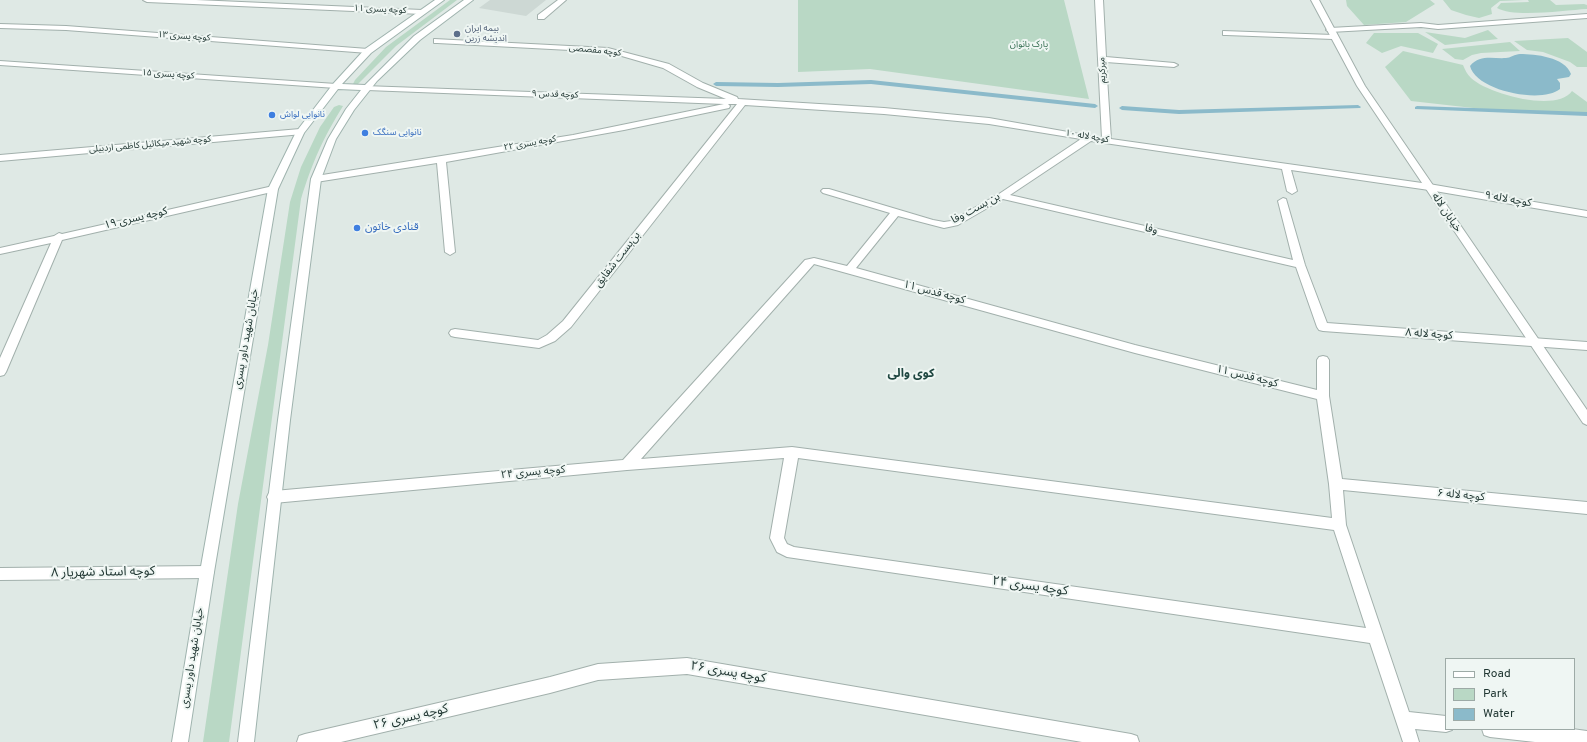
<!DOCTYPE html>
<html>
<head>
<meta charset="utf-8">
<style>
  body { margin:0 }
  #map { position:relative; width:1587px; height:742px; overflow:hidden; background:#dfe9e5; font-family:Overpass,sans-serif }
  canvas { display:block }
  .legend { position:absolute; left:1445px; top:658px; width:130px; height:72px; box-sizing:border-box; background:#eff6f3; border:1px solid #9daaa6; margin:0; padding:5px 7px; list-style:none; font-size:12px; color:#213733 }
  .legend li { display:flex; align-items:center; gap:8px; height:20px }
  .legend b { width:20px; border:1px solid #9daaa6 }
</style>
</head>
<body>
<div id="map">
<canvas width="1587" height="742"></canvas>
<ul class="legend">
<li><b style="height:5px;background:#fff"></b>Road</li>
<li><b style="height:11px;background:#b9d8c5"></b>Park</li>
<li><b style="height:11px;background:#8bbaca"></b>Water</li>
</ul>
</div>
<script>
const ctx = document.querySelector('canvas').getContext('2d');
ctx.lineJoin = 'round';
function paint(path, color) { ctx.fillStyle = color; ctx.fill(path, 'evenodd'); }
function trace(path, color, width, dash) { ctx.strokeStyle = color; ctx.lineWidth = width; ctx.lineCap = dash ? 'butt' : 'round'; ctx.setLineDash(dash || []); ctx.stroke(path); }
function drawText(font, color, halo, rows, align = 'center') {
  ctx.font = font + ' Overpass,"Noto Sans Arabic",sans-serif'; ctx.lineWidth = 4; ctx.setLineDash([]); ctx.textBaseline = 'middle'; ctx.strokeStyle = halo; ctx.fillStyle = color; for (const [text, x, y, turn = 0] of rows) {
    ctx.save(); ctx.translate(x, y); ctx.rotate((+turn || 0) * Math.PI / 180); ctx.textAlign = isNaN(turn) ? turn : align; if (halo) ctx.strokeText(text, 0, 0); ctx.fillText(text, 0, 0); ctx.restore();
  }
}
const built = new Path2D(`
  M 490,0 L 546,0 L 526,16 L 479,8 Z`);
const green = new Path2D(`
  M 450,0 L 457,0 L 396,46 L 358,84 L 353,84 L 355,80 L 386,47 Z
  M 798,0 L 1064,0 L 1089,99 L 870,69 L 798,72 Z
  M 1346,0 L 1430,0 L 1435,4 L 1406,22 L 1364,25 L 1347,6 Z
  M 1443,0 L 1524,0 L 1500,1 L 1491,8 L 1492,14 L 1479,18 L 1466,15 L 1451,10 Z
  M 1528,0 L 1550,0 L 1556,5 L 1584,4 L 1587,5 L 1587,9 C 1566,10 1514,18 1497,8 L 1501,3 L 1529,2 Z
  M 1488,30 L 1498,39 L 1445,45 L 1425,32 L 1465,38 Z
  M 1374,33 L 1418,33 L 1438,44 L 1433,53 L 1401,46 L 1382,53 L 1366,43 Z
  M 1568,38 L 1587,52 L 1587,67 L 1577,67 L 1570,62 L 1543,52 L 1527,50 L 1514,41 Z
  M 1510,42 L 1520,51 L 1481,53 L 1472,55 L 1463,60 L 1455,59 L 1442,49 Z
  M 1403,51 L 1463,65 C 1465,70 1467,74 1471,78 C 1488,94 1557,113 1572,91 L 1587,102 L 1587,115 L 1500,111 L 1411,101 L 1385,67 Z
  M 339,105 L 343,106 C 323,138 312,163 301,199 L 229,742 L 203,742 L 238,504 L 268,345 L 290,202 L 301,167 L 320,127 L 334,107 Z`);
const water = new Path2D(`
  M 1520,54 C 1535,54 1565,57 1571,74 L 1569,77 L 1557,79 L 1560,83 L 1560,89 C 1542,104 1476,91 1470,66 C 1480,54 1493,59 1506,58 C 1510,58 1515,54 1520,54 Z`);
const stream = new Path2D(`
  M 871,80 L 1095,104 L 1098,106 L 1095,108 L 871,84 L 778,87 L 716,86 L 713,84 L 716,82 L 778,83 Z
  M 1358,105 L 1361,107 L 1360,108 L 1179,114 L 1122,110 L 1119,108 L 1122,106 L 1179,110 Z
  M 1417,106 L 1587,112 L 1587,116 L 1415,109 L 1415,107 Z`);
const service = new Path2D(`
  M 1587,14 L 1587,18 L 1438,29 L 1421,27 L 1330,32 L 1326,30 L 1330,28 L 1421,23 L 1438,25 Z`);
const minor = new Path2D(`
  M 143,0 L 196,0 L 422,10 L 426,12 L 422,14 L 147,2 Z
  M 558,0 L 566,0 L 544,19 L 538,19 L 538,15 Z
  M 1095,0 L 1103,0 L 1106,57 L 1174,63 L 1178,65 L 1174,67 L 1106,62 L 1111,139 L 1429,184 L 1587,211 L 1587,217 L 1429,190 L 1291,170 L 1297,191 L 1292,194 L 1287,191 L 1282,169 L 1091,141 L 1010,195 L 1293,260 L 1278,201 L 1283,198 L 1286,199 L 1305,265 L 1327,323 L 1587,342 L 1587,350 L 1323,331 L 1319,330 L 1317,327 L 1296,267 L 1003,199 L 958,225 L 944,228 L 898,216 L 856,268 L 1135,345 L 1317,390 L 1317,360 L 1319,357 L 1323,356 L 1327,357 L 1329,360 L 1329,396 L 1342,479 L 1587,502 L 1587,514 L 1343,490 L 1346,525 L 1409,712 L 1446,716 L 1446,729 L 1452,730 L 1446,732 L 1415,729 L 1419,742 L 1403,742 L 1370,643 L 787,557 L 777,552 L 770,538 L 784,458 L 627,470 L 274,503 L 269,501 L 267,497 L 269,493 L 274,491 L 623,460 L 805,260 L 814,258 L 847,266 L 890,213 L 823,193 L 821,191 L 823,189 L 829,189 L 933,220 L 944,222 L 951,221 L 999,194 L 1081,139 L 989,124 L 884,114 L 745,105 L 571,327 L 555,341 L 539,348 L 455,337 L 451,336 L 449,333 L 451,330 L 455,329 L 538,340 L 547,335 L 563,321 L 737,104 L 728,104 L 730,106 L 729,108 L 624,130 L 446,162 L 455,252 L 450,255 L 445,252 L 437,163 L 316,182 L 311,179 L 316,176 L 573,135 L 724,104 L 367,90 L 363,88 L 364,86 L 726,99 L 697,87 L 663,68 L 608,52 L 437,43 L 434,43 L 434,39 L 608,48 L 669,64 L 703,83 L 737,97 L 738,99 L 884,108 L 989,118 L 1102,138 ZM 814,264 L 1135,353 L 1317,399 L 1329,484 L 1332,518 L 792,447 L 641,459 ZM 798,458 L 1334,530 L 1366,628 L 794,547 L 787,544 L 784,538 Z
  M 0,24 L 66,26 L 368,49 L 372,51 L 368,53 L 66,30 L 0,28 Z
  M 1223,31 L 1333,35 L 1337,37 L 1333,39 L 1226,35 L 1223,35 Z
  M 0,61 L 336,84 L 340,86 L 336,88 L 0,65 Z
  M 300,129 L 304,132 L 303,134 L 0,161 L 0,155 Z
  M 273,186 L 278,189 L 276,191 L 62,240 L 6,372 L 4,375 L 0,376 L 0,358 L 51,243 L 0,254 L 0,248 L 54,236 L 59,233 L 62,234 Z
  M 207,566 L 212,567 L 214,572 L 212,577 L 207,578 L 0,580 L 0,568 Z
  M 687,658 L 1131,734 L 1137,736 L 1139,742 L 1082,742 L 687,674 L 598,680 L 550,693 L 341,742 L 297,742 L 299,736 L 305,734 L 550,677 L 598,664 Z
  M 1482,729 L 1572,729 L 1587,731 L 1587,742 L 1535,742 L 1490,737 L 1484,735 Z`);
const tertiary = new Path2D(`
  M 1311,0 L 1319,0 L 1365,86 L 1587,410 L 1587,425 L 1583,423 L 1357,86 Z`);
const secondary = new Path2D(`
  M 435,0 L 444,0 L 371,53 L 342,84 L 365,85 L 414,36 L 464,0 L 473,0 L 420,40 L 377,81 L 354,110 L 336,139 L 321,179 L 290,420 L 254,742 L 238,742 L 278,420 L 311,179 L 328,139 L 346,109 L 361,90 L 338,89 L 304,133 L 278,189 L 214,572 L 188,742 L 172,742 L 200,572 L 268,189 L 296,132 L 333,84 L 365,49 Z`);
const markers = [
  [457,34,4,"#5c6f8a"],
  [272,115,4,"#3f7fe0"],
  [365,133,4,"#3f7fe0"],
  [357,228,4,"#3f7fe0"]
];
const farStreetnames = [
  ["کوچه یسری ۱۱",380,10,3],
  ["کوچه یسری ۱۳",184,37,4],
  ["کوچه مقصصی",595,51,6],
  ["میرکریم",1103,70,-92],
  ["کوچه یسری ۱۵",168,75,4],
  ["کوچه قدس ۹",555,95,2],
  ["کوچه لاله ۱۰",1087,137,9],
  ["کوچه یسری ۲۲",530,144,-10],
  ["کوچه شهید میکائیل کاظمی اردبیلی",150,145,-5]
];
const farServicenames = [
  ["بیمه ایران",465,29],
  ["اندیشه زرین",465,39]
];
const farParknames = [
  ["پارک بانوان",1029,45]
];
const farShopnames = [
  ["نانوایی لواش",280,115],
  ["نانوایی سنگک",373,133]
];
const streetNames = [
  ["کوچه لاله ۹",1508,200,10],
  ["بن بست وفا",976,209,-28],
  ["خیابان لاله",1446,213,56],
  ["کوچه یسری ۱۹",136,219,-13],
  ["وفا",1151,230,13],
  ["بن‌بست شقایق",618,260,-52],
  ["کوچه قدس ۱۱",934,293,15],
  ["کوچه لاله ۸",1429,335,4],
  ["خیابان شهید داور یسری",247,339,-80],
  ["کوچه قدس ۱۱",1247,377,14],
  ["کوچه یسری ۲۴",533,473,-5],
  ["کوچه لاله ۶",1461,496,5],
  ["خیابان شهید داور یسری",193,658,-81]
];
const shopNames = [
  ["قنادی خاتون",365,228]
];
const neighbourhoodNames = [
  ["کوی والی",911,375]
];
const nearStreetnames = [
  ["کوچه استاد شهریار ۸",103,573,-1],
  ["کوچه یسری ۲۴",1030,587,8],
  ["کوچه یسری ۲۶",728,673,10],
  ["کوچه یسری ۲۶",411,718,-13]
];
paint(built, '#cdd8d4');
paint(green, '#b9d8c5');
paint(water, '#8bbaca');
paint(stream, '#8bbaca');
trace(service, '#a2b0ac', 2);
trace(minor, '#a2b0ac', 2);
trace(tertiary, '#a2b0ac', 2);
trace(secondary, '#9fb3ae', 2);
paint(service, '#fff');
paint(minor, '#fff');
paint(tertiary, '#fff');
paint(secondary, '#fff');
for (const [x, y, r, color] of markers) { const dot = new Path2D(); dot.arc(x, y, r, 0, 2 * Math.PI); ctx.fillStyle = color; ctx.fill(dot); trace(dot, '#eff6f3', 1.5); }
drawText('9px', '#213733', '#eff6f3', farStreetnames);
drawText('9px', '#4e5e75', '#eff6f3', farServicenames, 'left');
drawText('9px', '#2f6a4c', '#eff6f3', farParknames);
drawText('9px', '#366cbe', '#eff6f3', farShopnames, 'left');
drawText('11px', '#213733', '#eff6f3', streetNames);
drawText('11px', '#366cbe', '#eff6f3', shopNames, 'left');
drawText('bold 12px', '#1f4741', '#eff6f3', neighbourhoodNames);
drawText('13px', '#213733', '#eff6f3', nearStreetnames);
</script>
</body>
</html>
